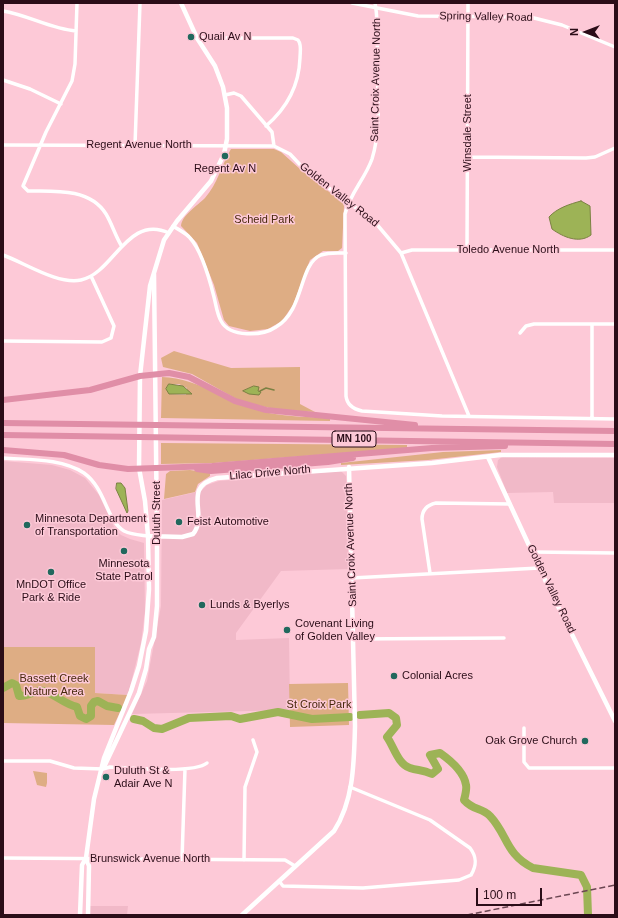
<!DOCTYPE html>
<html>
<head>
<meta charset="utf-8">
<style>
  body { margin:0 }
  #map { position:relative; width:618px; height:918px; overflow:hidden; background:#fdc9d7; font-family:Arial,sans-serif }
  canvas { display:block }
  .frame { position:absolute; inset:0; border:4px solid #2b0d18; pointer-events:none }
  .north { position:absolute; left:566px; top:12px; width:40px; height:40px; -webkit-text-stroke:3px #fdc9d7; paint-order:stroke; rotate:270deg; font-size:11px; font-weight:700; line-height:16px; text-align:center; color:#2b0d18 }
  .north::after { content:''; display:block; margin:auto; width:14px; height:18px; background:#2b0d18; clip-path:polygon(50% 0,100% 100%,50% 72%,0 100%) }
  .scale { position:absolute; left:476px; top:888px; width:66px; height:18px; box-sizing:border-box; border:2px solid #2b0d18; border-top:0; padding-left:5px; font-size:12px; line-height:14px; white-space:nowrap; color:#2b0d18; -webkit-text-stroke:3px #fdc9d7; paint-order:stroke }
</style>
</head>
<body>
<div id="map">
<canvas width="618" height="918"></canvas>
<div class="frame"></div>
<div class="north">N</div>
<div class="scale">100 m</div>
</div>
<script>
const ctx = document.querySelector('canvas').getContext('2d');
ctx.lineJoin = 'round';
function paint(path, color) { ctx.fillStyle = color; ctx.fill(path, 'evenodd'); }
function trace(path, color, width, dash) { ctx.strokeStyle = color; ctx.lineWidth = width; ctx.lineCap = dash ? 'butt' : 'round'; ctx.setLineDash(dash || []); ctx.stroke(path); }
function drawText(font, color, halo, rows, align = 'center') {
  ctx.font = font + ' Arial,sans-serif'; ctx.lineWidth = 3; ctx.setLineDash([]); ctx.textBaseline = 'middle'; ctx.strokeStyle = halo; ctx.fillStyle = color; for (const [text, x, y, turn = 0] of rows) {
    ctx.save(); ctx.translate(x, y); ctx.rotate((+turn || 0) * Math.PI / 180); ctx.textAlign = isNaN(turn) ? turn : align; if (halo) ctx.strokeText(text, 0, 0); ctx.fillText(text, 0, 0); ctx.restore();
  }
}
const built = new Path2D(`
  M 502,457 L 615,458 L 615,503 L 554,503 L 553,492 L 507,493 L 497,467 L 498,460 Z
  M 3,461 L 52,465 L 70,470 L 85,478 L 99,495 L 115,529 L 121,535 L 130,539 L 144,543 L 145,611 L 141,643 L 128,695 L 95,693 L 94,647 L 3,647 Z
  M 341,471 L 346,476 L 349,569 L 281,571 L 236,633 L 236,640 L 289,638 L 290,710 L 132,714 L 147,681 L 161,606 L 162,500 L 201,491 L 207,485 L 219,481 Z
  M 90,906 L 128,906 L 127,915 L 90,915 Z`);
const green = new Path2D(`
  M 231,149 L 274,149 L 281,152 L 300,169 L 342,202 L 344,206 L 342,248 L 338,251 L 323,251 L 310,260 L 293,305 L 282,321 L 268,329 L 250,331 L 229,326 L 224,320 L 214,285 L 197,243 L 181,226 C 182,215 197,206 205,198 C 218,183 221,166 231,149 Z
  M 174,351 L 231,368 L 300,367 L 300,404 L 315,412 L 278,410 L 240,401 L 192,374 L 163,367 L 161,358 Z
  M 162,377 C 200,378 232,405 269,413 C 289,417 310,417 330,418 L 330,421 L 161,418 ZM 169,384 L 179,384 L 187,388 L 186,395 L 169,394 Z
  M 161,443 L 407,445 L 407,448 L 214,463 L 161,464 Z
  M 501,450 L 501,452 L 428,460 L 341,465 L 341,463 L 443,452 Z
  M 190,470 L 210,473 L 210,476 L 198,484 L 195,492 L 164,499 L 166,474 L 170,471 Z
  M 3,647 L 95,647 L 95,693 L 128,695 L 114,725 L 3,723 Z
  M 348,683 L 349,725 L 290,727 L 289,684 Z
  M 33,771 L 47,773 L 47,783 L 46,787 L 37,785 Z`);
const water = new Path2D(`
  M 581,201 L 590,206 L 591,235 C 579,244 563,237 552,229 L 549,217 C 557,208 570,204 581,201 Z
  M 169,384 L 183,386 L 192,394 L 169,394 L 166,389 Z
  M 254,386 L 259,387 L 258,391 L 261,392 L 259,395 L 249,394 L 243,391 Z
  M 117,483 L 121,483 L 125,488 L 128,511 L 127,513 L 116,489 Z`);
const stream = new Path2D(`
  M 260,391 L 266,388 L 274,390`);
const river = new Path2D(`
  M 3,688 L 12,683 L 16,685 L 19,696 C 28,697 36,689 44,691 C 56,695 64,704 77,707 L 80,716 L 86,719 L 91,716 L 91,706 L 94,702 L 98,701 L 107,706 L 118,708
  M 360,715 L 389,713 L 396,718 L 397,725 L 387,737 C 394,747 398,764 410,768 C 418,771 422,769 432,774 L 438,769 L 430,755 L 440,753 C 450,760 464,772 466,785 C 467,789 465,796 464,800 C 474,811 481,807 490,816 C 508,835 505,854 533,868 L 581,875 L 587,887 L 588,915
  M 134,719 L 143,721 L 154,728 L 162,729 L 189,718 L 231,716 L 240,719 L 278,712 L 312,719 L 350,717`);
const minor = new Path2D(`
  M 77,3 L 75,64 L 72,81 L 46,132 L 23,186 L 28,191 C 54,191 90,188 106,214 C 112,224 115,235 121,245
  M 352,3 L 418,16 L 530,17 L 562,25 L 615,47
  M 375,3 C 379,24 377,46 377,68 C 378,98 381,130 372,159 C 365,179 350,193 345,214 L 346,396 C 347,405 353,409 362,411 L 442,416 L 615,419
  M 3,11 C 28,15 51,29 76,31
  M 197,38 L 293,38 L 298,40 C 302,45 300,52 300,58 C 299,86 287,108 266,126
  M 3,80 L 30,89 L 61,104
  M 225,95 L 234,93 L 241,96 L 272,132 L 274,146 L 290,154 L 307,172 L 374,221 L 401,253 L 469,416
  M 3,145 L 274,146
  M 135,145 L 140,3
  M 468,157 L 586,158 L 595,157 L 615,148
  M 173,226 C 179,230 186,233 190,238 C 202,251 210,281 214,297 C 216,305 217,314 221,321 C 230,338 263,336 276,327 C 305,310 298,265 321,255 C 329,252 338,253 346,253
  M 467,250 L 468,3
  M 401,253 L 412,250 L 615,250
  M 3,255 C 25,263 58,285 81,280 C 114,273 127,214 169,233
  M 592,324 L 592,418
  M 520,333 L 526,326 L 534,324 L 615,324
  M 3,341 L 102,342 L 111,338 L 114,326 L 91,276
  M 3,458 C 29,460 61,458 84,473 C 106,489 106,520 124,531 C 132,535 140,535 148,536
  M 533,552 L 615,553
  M 430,573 L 422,519 C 422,510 427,505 436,503 L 510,504
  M 352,578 L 539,568
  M 353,639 L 504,638
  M 524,728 L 524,762 L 529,768 L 615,768
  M 3,761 L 50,761 L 74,768 L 103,769 L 110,767 C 129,768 194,774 207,763
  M 3,858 L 285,860 L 295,866
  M 182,859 L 185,769
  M 244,860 L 245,787 L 257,752 L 253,740
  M 279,881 L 283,886 L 363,888 L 459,880 L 471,875 C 477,865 477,857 470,848 L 430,820 L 350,787`);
const tertiary = new Path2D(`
  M 488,457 L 546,582 L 615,721
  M 148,536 L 182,537 L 193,534 C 209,515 181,487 217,478 L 432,463 L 500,455 L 615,455
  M 104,767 L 139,693 L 146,669 L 149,649 L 154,637 L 157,606 L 157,536 L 154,274
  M 86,858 L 89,866 L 88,915
  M 80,915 L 82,865 L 86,858 L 94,799 L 104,758 L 131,691 L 139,666 L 146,631 L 149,589 L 148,536 L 145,501 L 139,468 L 140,376 L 150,286 L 164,240 L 177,221 L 211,181 L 224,154 L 227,139 L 227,108 L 223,87 L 215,66 L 197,38 L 181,3
  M 242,915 L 334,831 C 354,800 354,762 355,726 L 349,467`);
const motorway = new Path2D(`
  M 3,400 L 90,390 L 140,376 L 169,373 L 189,377 L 235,401 L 266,410 L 415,425
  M 3,423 L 615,431
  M 3,435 L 615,444
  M 3,450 L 64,455 L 99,465 L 128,469 L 212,466 L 432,448 L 505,446
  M 197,469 L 211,471 L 328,462 L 353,458`);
const rail = new Path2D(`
  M 467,915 L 615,885`);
const markers = [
  [191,37,4,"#21685d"],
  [225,156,4,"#21685d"],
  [179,522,4,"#21685d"],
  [27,525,4,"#21685d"],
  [124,551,4,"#21685d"],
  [51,572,4,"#21685d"],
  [202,605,4,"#21685d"],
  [287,630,4,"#21685d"],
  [394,676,4,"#21685d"],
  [585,741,4,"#21685d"],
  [106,777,4,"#21685d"]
];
const shields = [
  [354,439,44]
];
const shieldNames = [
  ["MN 100",354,439]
];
const streetNames = [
  ["Spring Valley Road",486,17,1],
  ["Saint Croix Avenue North",376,80,-89],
  ["Winsdale Street",468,133,-90],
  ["Regent Avenue North",139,145],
  ["Golden Valley Road",339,195,38],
  ["Toledo Avenue North",508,250],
  ["Lilac Drive North",270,473,-5],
  ["Duluth Street",157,513,-90],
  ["Saint Croix Avenue North",351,545,-92],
  ["Golden Valley Road",551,589,64],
  ["Brunswick Avenue North",150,859]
];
const poiNames = [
  ["Quail Av N",199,37],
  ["Regent Av N",225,169,"center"],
  ["Minnesota Department",35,519],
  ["of Transportation",35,532],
  ["Feist Automotive",187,522],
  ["Minnesota",124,564,"center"],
  ["State Patrol",124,577,"center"],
  ["MnDOT Office",51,585,"center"],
  ["Park & Ride",51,598,"center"],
  ["Lunds & Byerlys",210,605],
  ["Covenant Living",295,624],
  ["of Golden Valley",295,637],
  ["Colonial Acres",402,676],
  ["Oak Grove Church",577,741,"right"],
  ["Duluth St &",114,771],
  ["Adair Ave N",114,784]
];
const parkNames = [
  ["Scheid Park",264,220],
  ["Bassett Creek",54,679],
  ["Nature Area",54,692],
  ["St Croix Park",319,705]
];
paint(built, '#f1b9c8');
paint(green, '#dead84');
paint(water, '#9db356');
trace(water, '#7b8143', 1);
trace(stream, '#7b8143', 1.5);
trace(river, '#9db356', 8);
trace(minor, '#fff', 3.5);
trace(tertiary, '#fff', 4.5);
trace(motorway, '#e08ea7', 6);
trace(rail, '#6b4652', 1.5, [6, 3]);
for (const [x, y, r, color] of markers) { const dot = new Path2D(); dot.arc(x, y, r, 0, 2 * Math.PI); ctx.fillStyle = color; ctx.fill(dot); trace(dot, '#fdc9d7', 1.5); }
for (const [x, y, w] of shields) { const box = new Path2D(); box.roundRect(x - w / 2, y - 8, w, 16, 3); ctx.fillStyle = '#fdc9d7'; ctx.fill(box); trace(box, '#2b0d18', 1); }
drawText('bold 10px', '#2b0d18', null, shieldNames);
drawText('11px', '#2b0d18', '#fdc9d7', streetNames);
drawText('11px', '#2b0d18', '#fdc9d7', poiNames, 'left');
drawText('11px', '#46280b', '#fdc9d7', parkNames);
</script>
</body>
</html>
